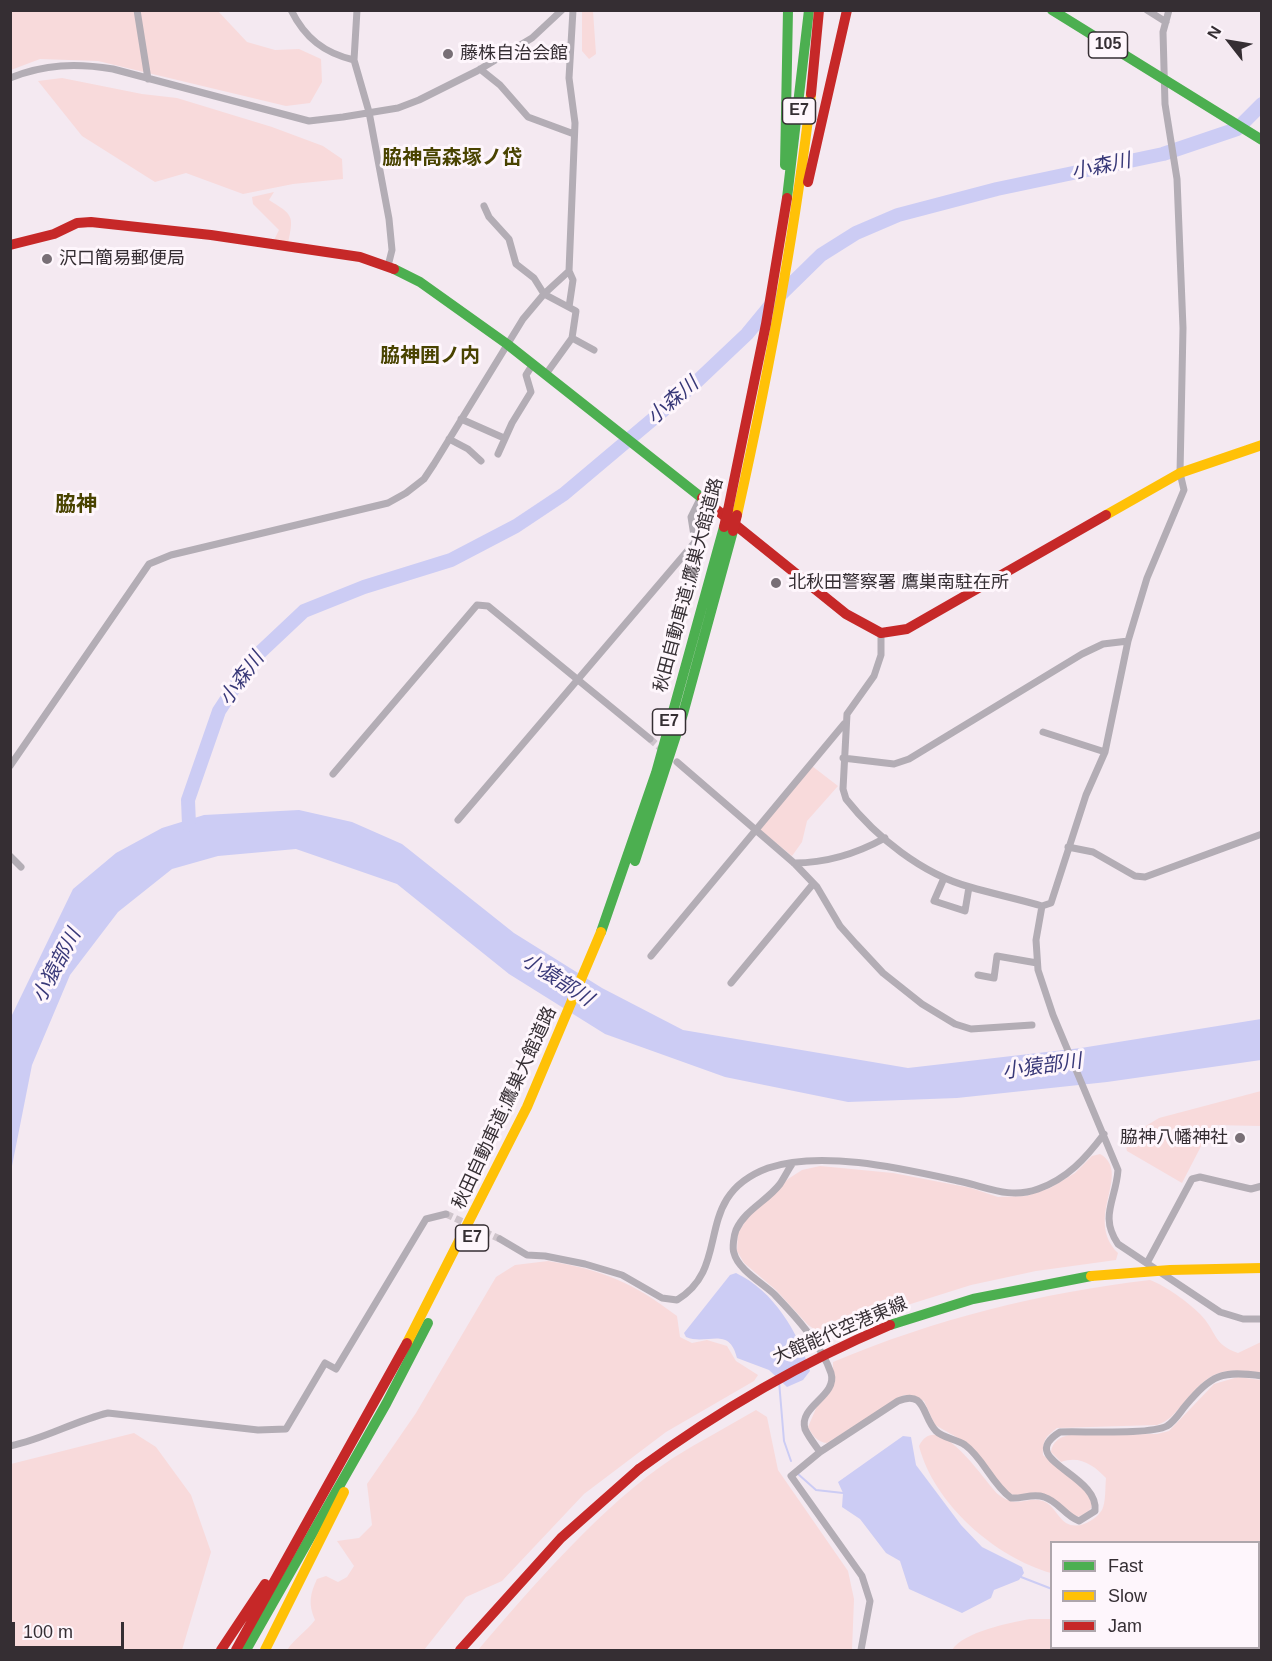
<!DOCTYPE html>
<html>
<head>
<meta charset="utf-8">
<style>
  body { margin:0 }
  #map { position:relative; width:1272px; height:1661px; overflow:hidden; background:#f4e9f1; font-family:Helvetica,sans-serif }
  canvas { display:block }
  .frame { position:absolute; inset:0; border:12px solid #352e33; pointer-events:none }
  .legend { position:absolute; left:1050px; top:1541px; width:210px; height:108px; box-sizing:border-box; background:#fef6fc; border:2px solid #aea6ac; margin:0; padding:8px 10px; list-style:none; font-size:18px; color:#352e33 }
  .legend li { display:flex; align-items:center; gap:12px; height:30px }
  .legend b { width:30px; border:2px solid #aea6ac }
  .north { position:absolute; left:1200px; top:12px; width:60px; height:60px; -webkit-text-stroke:4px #fef6fc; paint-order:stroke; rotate:301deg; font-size:16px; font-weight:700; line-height:24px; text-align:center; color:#352e33 }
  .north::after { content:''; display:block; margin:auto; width:21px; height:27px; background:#352e33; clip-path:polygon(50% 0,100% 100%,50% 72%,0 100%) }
  .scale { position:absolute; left:12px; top:1622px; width:112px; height:27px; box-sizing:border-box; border:3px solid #352e33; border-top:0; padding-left:8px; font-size:18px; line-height:21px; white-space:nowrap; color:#352e33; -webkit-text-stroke:4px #fef6fc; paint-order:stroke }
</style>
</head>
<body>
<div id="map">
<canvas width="1272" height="1661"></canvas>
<div class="frame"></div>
<ul class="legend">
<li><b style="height:8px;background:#4caf50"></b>Fast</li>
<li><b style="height:8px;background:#ffc107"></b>Slow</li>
<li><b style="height:8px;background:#c62828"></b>Jam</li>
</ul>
<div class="north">N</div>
<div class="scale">100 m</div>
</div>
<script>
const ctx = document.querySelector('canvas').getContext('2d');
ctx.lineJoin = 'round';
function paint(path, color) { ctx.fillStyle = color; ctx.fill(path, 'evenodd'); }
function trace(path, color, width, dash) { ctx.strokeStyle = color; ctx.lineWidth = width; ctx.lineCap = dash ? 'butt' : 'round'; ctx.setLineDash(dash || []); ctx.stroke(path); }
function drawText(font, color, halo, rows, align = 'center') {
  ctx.font = font + ' Helvetica,"Noto Sans JP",sans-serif'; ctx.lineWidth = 6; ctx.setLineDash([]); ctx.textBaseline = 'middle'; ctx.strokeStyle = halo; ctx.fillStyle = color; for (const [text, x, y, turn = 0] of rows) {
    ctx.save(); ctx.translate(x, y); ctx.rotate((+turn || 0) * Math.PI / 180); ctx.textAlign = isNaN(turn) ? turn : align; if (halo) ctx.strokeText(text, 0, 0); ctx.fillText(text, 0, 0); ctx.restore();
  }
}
const built = new Path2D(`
  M 1259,1608 L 1261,1609 L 1261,1650 L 1088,1650 L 1087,1648 L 1258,1648 Z`);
const green = new Path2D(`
  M 217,10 L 247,42 L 275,50 L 299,49 L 321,59 L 322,82 L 310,103 L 286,106 L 98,61 L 40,59 L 11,70 L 11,11 Z
  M 582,11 L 593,11 L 596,54 L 589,59 L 582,51 Z
  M 62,78 L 142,94 L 177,98 L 272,127 L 323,146 L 342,159 L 343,179 L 293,184 L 243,194 L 186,173 L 155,182 L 82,136 L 38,81 Z
  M 274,192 L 269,200 C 293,215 294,215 288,243 L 274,240 L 279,230 L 253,204 L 252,197 Z
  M 812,766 L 838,786 L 807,821 L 802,842 L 792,856 L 759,829 Z
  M 1261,1091 L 1261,1126 L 1212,1125 L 1182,1183 L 1127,1151 L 1124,1139 L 1159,1118 Z
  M 1100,1154 C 1133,1173 1083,1218 1118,1253 L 1116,1260 L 1036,1271 L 971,1285 L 898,1308 L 835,1336 L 820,1333 L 808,1325 L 776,1290 L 744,1263 L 737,1251 L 738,1233 L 748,1217 L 788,1179 L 802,1170 L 820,1166 L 893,1173 L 971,1188 L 998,1197 L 1026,1196 L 1050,1188 L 1075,1173 L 1092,1156 Z
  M 548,1261 C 603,1270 632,1282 677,1316 L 680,1337 L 692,1343 L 707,1340 L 727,1346 L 736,1361 L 758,1375 L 754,1381 L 666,1432 L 584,1494 L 502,1581 L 466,1597 L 424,1650 L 287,1650 C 295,1638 306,1632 315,1620 C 308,1604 310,1594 317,1579 L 326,1576 L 338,1582 L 347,1577 L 354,1566 L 337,1541 L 359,1538 L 372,1525 L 367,1484 L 416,1413 L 496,1277 L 515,1265 Z
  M 1150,1280 C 1166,1286 1188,1302 1200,1314 C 1217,1331 1212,1344 1238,1353 L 1261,1342 L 1261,1374 C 1219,1366 1210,1372 1182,1405 C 1174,1414 1169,1421 1157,1425 L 1057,1428 C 1046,1436 1042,1441 1043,1455 L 1087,1491 L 1093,1503 C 1090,1512 1086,1515 1076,1517 C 1063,1509 1055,1496 1039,1493 C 1028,1492 1020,1497 1009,1494 L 967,1443 L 935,1425 L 924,1401 L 915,1396 L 904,1395 L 827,1443 C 817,1442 813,1436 808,1427 L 817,1406 L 833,1385 L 833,1362 C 935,1319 1040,1293 1150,1280 Z
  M 1238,1377 L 1261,1380 L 1261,1598 L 1259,1593 L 1258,1542 L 1052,1542 L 1051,1573 C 995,1557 934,1504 919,1446 C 938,1406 986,1484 999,1495 C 1017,1509 1027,1496 1043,1501 C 1054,1505 1057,1517 1066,1523 C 1078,1530 1095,1521 1102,1510 C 1106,1502 1105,1488 1106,1478 C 1094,1465 1079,1455 1061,1462 L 1051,1452 C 1052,1442 1060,1437 1069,1435 L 1157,1434 L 1169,1431 L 1214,1384 Z
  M 756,1410 L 767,1417 L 778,1470 L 848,1571 L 854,1599 L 852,1650 L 478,1650 C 533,1586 602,1505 673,1458 C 700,1441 729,1426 756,1410 Z
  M 134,1433 L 156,1447 L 191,1495 L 211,1552 L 182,1650 L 11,1650 L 11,1464 Z
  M 1030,1619 L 1051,1619 L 1052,1648 L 1070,1648 L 1070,1650 L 952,1650 C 963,1632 1009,1623 1030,1619 Z`);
const water = new Path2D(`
  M 299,810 L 352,822 L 402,844 L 514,933 L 602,988 L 683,1030 L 908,1068 L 1081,1048 L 1261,1019 L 1261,1060 L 1107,1082 L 957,1098 L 848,1102 L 725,1077 L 605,1034 L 509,974 L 397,884 L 296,849 L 218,856 L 172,869 L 118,912 L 70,975 L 32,1065 L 11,1171 L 11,1017 L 73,889 L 116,853 L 162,828 L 204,815 Z
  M 736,1273 C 774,1291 798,1332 810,1371 L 803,1380 L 787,1387 L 769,1370 L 737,1358 C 729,1325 707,1346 686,1337 L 684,1333 L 730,1275 Z
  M 903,1436 L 911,1437 L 916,1465 L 961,1525 L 982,1547 L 1022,1567 L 1024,1573 L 1019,1580 L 994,1590 L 991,1598 L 962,1613 L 909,1589 L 900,1561 L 886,1553 L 860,1519 L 842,1507 L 843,1493 L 838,1482 Z`);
const stream = new Path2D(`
  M 779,1381 L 784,1441 L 791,1461
  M 798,1474 L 816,1490 L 843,1493
  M 1021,1577 L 1052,1589`);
const river = new Path2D(`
  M 189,825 L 188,800 L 219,711 L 253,659 L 304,611 L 364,587 L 451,560 L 516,526 L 564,494 L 691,387 L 747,334 L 775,300 L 821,255 L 856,233 L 898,215 L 997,189 L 1163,154 L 1237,129 L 1262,104`);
const streetTunnel = new Path2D(`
  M 650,739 L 664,751
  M 446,1214 L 500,1239`);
const street = new Path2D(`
  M 137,10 L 148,79
  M 291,10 C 305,38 324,53 354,60
  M 357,10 L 354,60 L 369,112 L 389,219 L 392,250 L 388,266
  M 1147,10 L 1166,22
  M 480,69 L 500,85 L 528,117 L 574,134
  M 10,78 C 45,64 76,63 113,69 L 309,121 L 343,117 L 398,108 L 419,100 L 477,71 L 532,38 L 562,10
  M 484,206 L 489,217 L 509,239 L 516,264 L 534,278 L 544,294 L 569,271 L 575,123 L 569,78 L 573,10
  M 569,307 L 573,280 L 569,271
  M 546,374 L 572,338
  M 461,419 L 504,438
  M 449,439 L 468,449 L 481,461
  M 498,454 L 512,423 L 531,392 L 526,375 L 533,364
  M 881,633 L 881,655 L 874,676 L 847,714 L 843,789 L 846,799 C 876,837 922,874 970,887 C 994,894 1018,899 1042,906 L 1051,903 L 1086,795 L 1105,752 L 1128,641 L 1147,578 L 1184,490 L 1180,473 L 1183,328 L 1177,179 L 1165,104 L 1163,32 L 1169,10
  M 1043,732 L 1105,752
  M 843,758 L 894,764 L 909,759 L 1082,654 L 1103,644 L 1128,641
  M 677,762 L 794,863 L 817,887 L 840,926 L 856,944 L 883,973 L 922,1004 L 955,1024 L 971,1029 L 1032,1025
  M 10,766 L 149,564 L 171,555 L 388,503 L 406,493 L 424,479 L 434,464 L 523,319 L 544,294 L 576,311 L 572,338 L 594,350
  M 333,774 L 477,605 L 488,606 L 650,739
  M 458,820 L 695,542 L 691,517 L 701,497
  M 1068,847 L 1093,852 L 1135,876 L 1145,877 L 1262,834
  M 10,856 L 21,867
  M 794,863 C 828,863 856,854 885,838
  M 944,878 L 934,901 L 965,911 L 969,887
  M 1042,906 L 1036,940 L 1038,970 L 1053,1015 L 1118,1170 C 1116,1200 1099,1216 1118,1244 L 1220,1312 L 1243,1319 L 1262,1319
  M 651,956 L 844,724
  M 978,975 L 994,978 L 997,956 L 1037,963
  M 731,983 L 813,884
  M 792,1164 C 788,1170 784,1178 780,1184 C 767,1201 745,1210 736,1230 C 734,1235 732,1248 734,1253 C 738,1270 764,1284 775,1295 C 796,1317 821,1344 831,1373 C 838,1396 798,1406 805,1429 C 808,1436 815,1445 820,1452
  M 500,1239 L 527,1255 L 545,1256 L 585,1264 L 622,1275 L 662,1298 L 677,1300 C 734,1266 690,1197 768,1168 C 823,1149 908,1170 963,1182 C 989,1188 1011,1199 1038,1189 C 1067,1179 1086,1158 1104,1134
  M 1147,1263 L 1192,1179 L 1200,1177 L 1251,1189 L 1262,1186
  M 10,1446 C 45,1439 74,1421 108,1413 L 258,1430 L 286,1429 L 325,1363 L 336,1369 L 426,1219 L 446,1214
  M 861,1650 L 870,1601 L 862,1576 L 791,1476 L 820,1452 L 898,1401 C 926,1389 922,1417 936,1431 C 943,1438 956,1439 965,1445 C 983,1458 992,1484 1011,1498 C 1022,1499 1033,1493 1044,1497 C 1058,1501 1065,1516 1079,1521 L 1095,1511 C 1100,1474 1014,1460 1060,1432 C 1083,1431 1150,1435 1167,1426 C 1175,1421 1180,1412 1186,1405 C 1212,1375 1221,1370 1262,1376`);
const fast = new Path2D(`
  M 1052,10 L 1262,140
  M 785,165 L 788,10
  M 787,198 L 809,10
  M 394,269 L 420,282 L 507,344 L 702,498
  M 635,861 L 683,714 L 733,531
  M 601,932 L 656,773 L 724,527
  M 890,1325 L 973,1299 L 1091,1276
  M 246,1650 L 386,1404 L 428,1323`);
const slow = new Path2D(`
  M 737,515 C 768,376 795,236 811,94
  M 1106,515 L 1180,473 L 1262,445
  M 407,1343 L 527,1107 L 601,932
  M 265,1650 L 344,1492`);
const jam = new Path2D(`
  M 811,94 L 819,10
  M 808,182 L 847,10
  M 10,245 L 54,234 L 77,223 L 91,222 L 211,235 L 360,257 L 394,269
  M 702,498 L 846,614 L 881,633 L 907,629 L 1106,515
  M 728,510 L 766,324 L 787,198
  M 221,1650 L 265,1584
  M 236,1650 L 407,1343
  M 460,1650 L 561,1538 L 639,1469`);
const slowBridge = new Path2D(`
  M 1091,1276 L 1170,1270 L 1262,1268`);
const jamBridge = new Path2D(`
  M 724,527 L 728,510
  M 733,531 L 737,515
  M 639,1469 C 718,1411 800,1363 890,1325`);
const markers = [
  [448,54,6,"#786f76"],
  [47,259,6,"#786f76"],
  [776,583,6,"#786f76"],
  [1240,1138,6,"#786f76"]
];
const shields = [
  [1108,45,39],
  [799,111,33],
  [669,722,33],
  [472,1238,33]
];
const shieldNames = [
  ["105",1108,45],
  ["E7",799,111],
  ["E7",669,722],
  ["E7",472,1238]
];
const poiNames = [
  ["藤株自治会館",460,54],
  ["沢口簡易郵便局",59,259],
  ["北秋田警察署 鷹巣南駐在所",788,583],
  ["脇神八幡神社",1228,1138,"right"]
];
const streetNames = [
  ["秋田自動車道;鷹巣大館道路",689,585,-75],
  ["秋田自動車道;鷹巣大館道路",505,1108,-65],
  ["大館能代空港東線",840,1331,-23]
];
const neighbourhoodNames = [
  ["脇神高森塚ノ岱",452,158],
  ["脇神囲ノ内",430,356]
];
const waterNames = [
  ["小森川",1101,167,-12],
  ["小森川",673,401,-41],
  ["小森川",242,679,-54],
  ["小猿部川",57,966,-62],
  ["小猿部川",557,980,33],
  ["小猿部川",1042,1067,-8]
];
const quarterNames = [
  ["脇神",76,505]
];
paint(built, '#efddeb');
paint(green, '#f8dadb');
paint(water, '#ccccf4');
trace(stream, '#ccccf4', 2);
trace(river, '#ccccf4', 14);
trace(streetTunnel, '#cec4cb', 7, [7, 3.5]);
trace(street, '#b3adb5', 7);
trace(fast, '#4caf50', 10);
trace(slow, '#ffc107', 10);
trace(jam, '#c62828', 10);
trace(slowBridge, '#ffc107', 10);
trace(jamBridge, '#c62828', 10);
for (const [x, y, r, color] of markers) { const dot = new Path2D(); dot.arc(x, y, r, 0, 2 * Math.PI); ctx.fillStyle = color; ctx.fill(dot); trace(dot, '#fef6fc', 2); }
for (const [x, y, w] of shields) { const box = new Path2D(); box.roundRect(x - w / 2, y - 13, w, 26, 4.5); ctx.fillStyle = '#fef6fc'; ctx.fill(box); trace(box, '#352e33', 1.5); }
drawText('bold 16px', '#352e33', null, shieldNames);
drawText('18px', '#352e33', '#fef6fc', poiNames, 'left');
drawText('18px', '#352e33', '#fef6fc', streetNames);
drawText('bold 20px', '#494300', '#fef6fc', neighbourhoodNames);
drawText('italic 20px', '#383878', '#fef6fc', waterNames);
drawText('bold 21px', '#494300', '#fef6fc', quarterNames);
</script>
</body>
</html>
